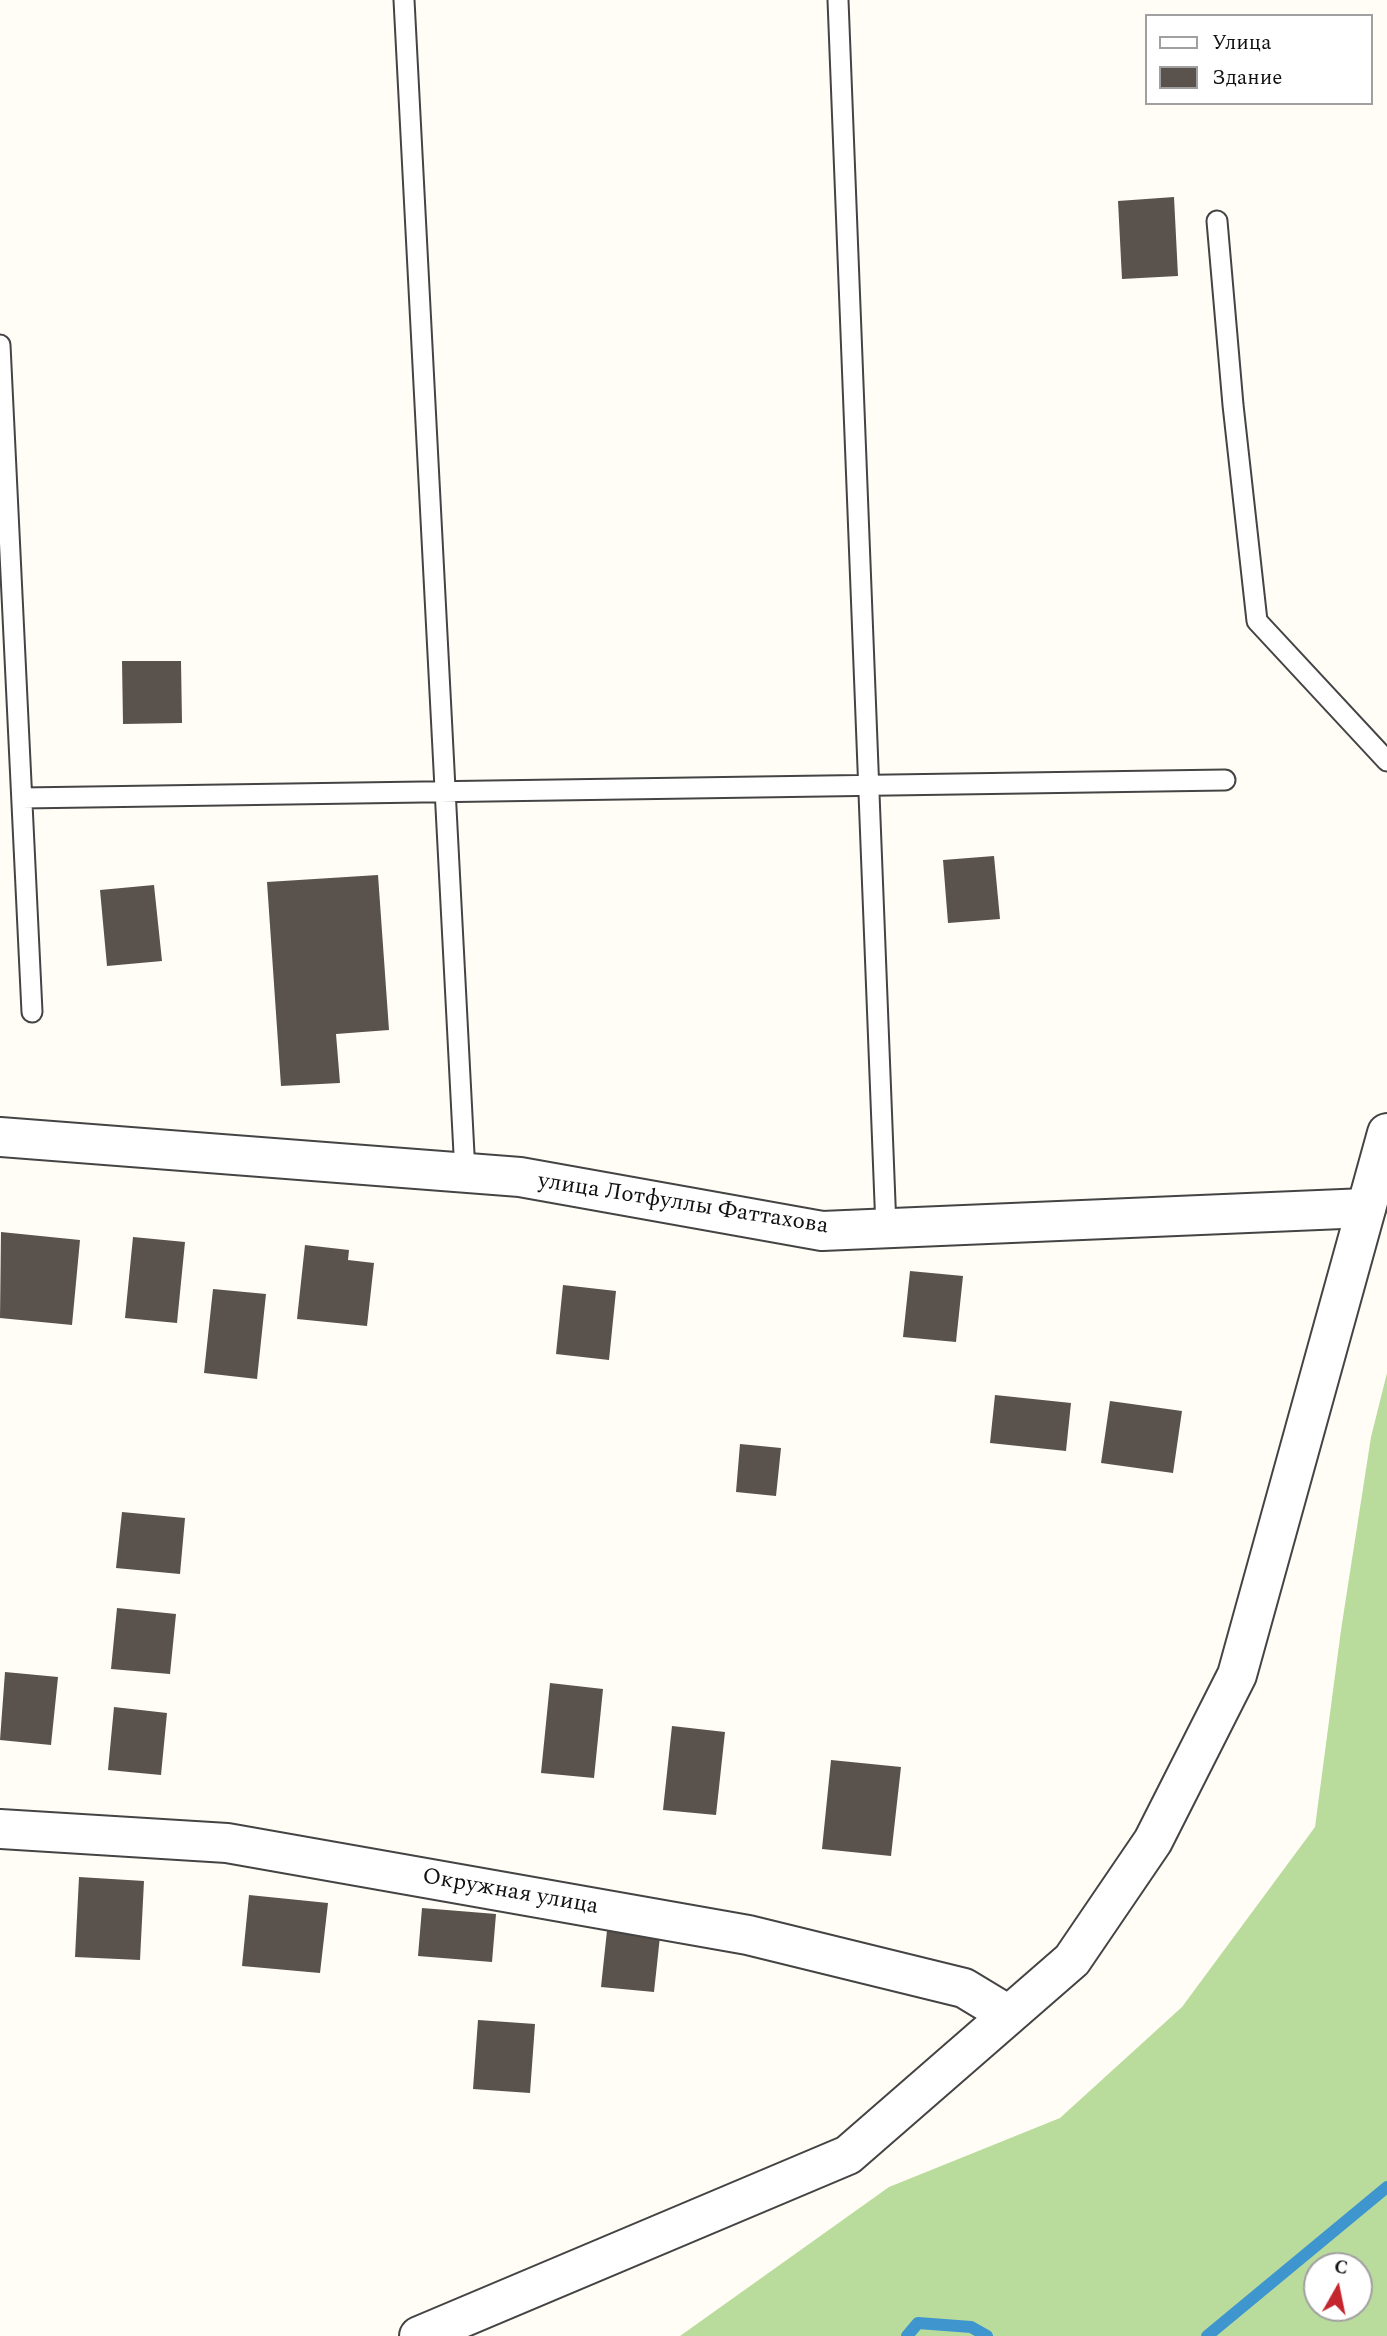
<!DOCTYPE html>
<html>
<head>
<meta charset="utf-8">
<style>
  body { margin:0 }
  #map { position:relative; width:1387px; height:2336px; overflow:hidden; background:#fffdf5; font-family:Spectral,serif }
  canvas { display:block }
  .legend { position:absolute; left:1145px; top:14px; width:228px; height:91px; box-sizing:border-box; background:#fff; border:2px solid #a0a0a0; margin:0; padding:9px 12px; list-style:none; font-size:21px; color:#111 }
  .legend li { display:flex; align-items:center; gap:14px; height:35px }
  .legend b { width:35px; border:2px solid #a0a0a0 }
  .north { position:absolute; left:1303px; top:2252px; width:70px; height:70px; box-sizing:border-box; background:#fff; border:2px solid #a0a0a0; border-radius:50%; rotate:9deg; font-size:19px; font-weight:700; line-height:28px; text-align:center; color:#111 }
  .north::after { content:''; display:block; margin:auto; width:24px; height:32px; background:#c4262e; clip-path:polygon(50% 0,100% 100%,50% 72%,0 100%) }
</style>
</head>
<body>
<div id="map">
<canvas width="1387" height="2336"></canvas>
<ul class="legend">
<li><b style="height:9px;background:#fff"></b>Улица</li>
<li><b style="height:19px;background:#5a524d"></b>Здание</li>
</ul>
<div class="north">С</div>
</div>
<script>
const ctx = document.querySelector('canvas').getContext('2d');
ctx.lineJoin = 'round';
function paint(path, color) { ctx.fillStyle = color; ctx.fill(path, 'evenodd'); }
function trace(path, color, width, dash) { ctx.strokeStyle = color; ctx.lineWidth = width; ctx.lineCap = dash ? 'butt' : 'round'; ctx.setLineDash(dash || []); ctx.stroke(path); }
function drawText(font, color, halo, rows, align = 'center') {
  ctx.font = font + ' Spectral,serif'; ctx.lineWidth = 7; ctx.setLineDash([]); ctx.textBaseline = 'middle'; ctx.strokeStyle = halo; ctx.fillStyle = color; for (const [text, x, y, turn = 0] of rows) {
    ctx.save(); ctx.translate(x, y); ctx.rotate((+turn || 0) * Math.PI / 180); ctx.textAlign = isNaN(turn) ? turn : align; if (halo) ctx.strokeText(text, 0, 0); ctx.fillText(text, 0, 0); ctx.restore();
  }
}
const forest = new Path2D(`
  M 1387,1373 L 1387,2336 L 680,2336 L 889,2187 L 1060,2118 L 1182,2007 L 1315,1827 L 1341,1630 L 1371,1437 ZM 1317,2266 L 1359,2266 L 1359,2308 L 1317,2308 Z`);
const stream = new Path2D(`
  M 907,2336 L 918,2323 L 971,2327 L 987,2336
  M 1207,2336 L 1387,2187`);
const building = new Path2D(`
  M 1174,197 L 1178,276 L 1122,279 L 1118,201 Z
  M 122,661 L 181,661 L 182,723 L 123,724 Z
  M 994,856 L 1000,919 L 948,923 L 943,860 Z
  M 378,875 L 389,1030 L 336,1034 L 340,1083 L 281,1086 L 267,882 Z
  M 154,885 L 162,961 L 107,966 L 100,890 Z
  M 1,1232 L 80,1240 L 72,1325 L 0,1318 Z
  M 133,1237 L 185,1242 L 177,1323 L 125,1318 Z
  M 305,1245 L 349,1250 L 348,1260 L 374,1263 L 367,1326 L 297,1319 Z
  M 910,1271 L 963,1276 L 956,1342 L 903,1337 Z
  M 563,1285 L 616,1291 L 609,1360 L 556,1354 Z
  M 213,1289 L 266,1294 L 257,1379 L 204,1373 Z
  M 995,1395 L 1071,1403 L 1066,1451 L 990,1443 Z
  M 1110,1401 L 1182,1411 L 1173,1473 L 1101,1463 Z
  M 740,1444 L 781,1448 L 776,1496 L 736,1492 Z
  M 122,1512 L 185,1518 L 180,1574 L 116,1568 Z
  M 117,1608 L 176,1614 L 170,1674 L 111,1669 Z
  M 5,1672 L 58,1677 L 51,1745 L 0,1740 Z
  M 550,1683 L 603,1689 L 594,1778 L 541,1773 Z
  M 114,1707 L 167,1713 L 161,1775 L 108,1770 Z
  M 672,1726 L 725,1732 L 716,1815 L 663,1810 Z
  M 831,1760 L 901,1767 L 891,1856 L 822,1849 Z
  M 79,1877 L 144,1881 L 140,1960 L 75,1957 Z
  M 249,1895 L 328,1903 L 320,1973 L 242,1966 Z
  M 422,1908 L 496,1914 L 492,1962 L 418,1956 Z
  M 608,1921 L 661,1927 L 654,1992 L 601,1987 Z
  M 478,2020 L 535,2024 L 530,2093 L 473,2089 Z`);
const service = new Path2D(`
  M 404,0 L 465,1173
  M 838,0 L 886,1228
  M 1217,221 L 1233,405 L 1257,621 L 1387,761
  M 0,345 L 32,1012
  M 22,798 L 1225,780`);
const minor = new Path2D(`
  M 0,1137 L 520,1177 L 822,1231 L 1366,1208
  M 0,1829 L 227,1843 L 748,1935 L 964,1988 L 1007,2014`);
const tertiary = new Path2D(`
  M 419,2336 L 848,2155 L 1072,1960 L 1153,1841 L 1237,1675 L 1387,1133`);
const streetNames = [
  ["улица Лотфуллы Фаттахова",683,1205,9],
  ["Окружная улица",510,1893,10]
];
paint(forest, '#b9dc9c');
trace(stream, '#3f96cf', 12);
paint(building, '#5a524d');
trace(service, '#444', 23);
trace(minor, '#444', 42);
trace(tertiary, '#444', 42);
trace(service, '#fff', 19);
trace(minor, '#fff', 38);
trace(tertiary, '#fff', 38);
drawText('23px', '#111', '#fff', streetNames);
</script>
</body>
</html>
